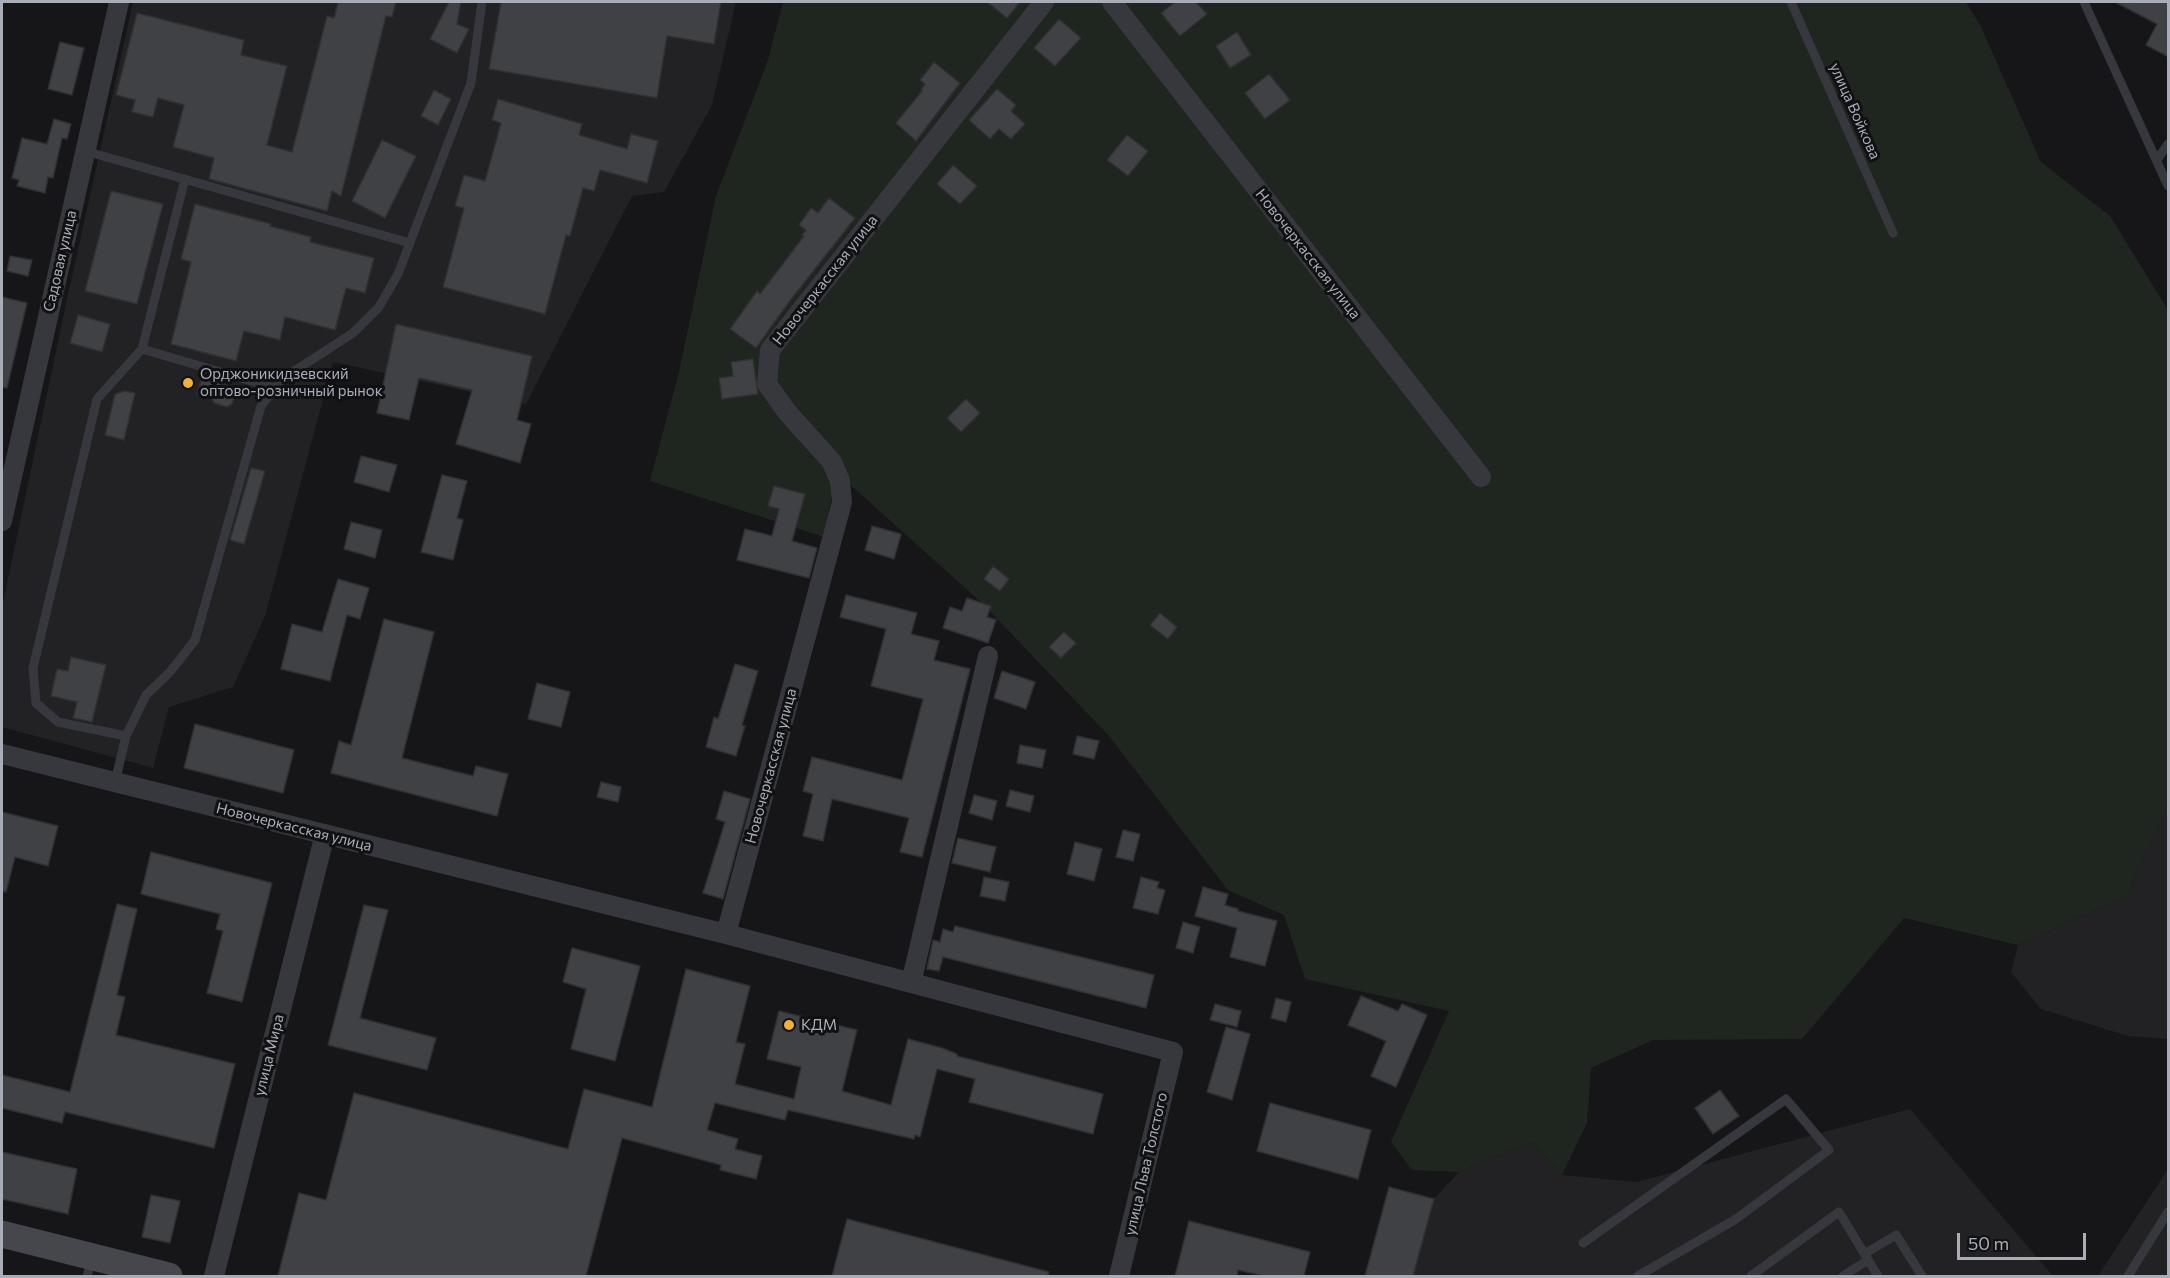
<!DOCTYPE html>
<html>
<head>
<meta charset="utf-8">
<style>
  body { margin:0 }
  #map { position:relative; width:2170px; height:1278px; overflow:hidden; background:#161618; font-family:Commissioner,sans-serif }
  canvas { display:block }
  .frame { position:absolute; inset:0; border:3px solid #a8adb8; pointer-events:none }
  .scale { position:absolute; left:1957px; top:1233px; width:129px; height:27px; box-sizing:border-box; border:3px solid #a8adb8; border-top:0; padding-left:8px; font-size:18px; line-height:21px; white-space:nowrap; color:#a8adb8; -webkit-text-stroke:4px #111113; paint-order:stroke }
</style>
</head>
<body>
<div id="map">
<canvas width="2170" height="1278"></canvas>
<div class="frame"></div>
<div class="scale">50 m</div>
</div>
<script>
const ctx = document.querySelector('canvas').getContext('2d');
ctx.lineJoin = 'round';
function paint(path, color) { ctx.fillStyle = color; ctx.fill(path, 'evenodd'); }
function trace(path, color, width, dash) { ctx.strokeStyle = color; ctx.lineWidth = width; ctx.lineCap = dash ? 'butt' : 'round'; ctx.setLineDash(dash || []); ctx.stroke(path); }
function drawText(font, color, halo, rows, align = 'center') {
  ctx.font = font + ' Commissioner,sans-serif'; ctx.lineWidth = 6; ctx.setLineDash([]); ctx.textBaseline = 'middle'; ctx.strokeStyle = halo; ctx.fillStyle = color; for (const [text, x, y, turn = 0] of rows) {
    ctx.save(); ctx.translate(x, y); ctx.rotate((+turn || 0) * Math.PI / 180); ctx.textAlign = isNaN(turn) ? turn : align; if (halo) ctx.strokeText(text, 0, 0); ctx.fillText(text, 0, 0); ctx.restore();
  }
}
const built = new Path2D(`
  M 133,2 L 736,2 L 712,105 L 664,192 L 632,196 L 526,404 L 333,362 L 265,616 L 233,687 L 169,707 L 153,768 L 2,727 L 2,607 L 67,299 Z
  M 2168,801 L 2168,1039 L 2128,1036 L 2041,1009 L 2011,972 L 2018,945 L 2127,896 Z
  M 1910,1109 L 2053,1276 L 1413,1276 L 1434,1199 L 1459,1172 L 1532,1142 L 1562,1175 L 1637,1182 Z
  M 2168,1169 L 2168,1276 L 2098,1276 Z`);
const green = new Path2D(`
  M 783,2 L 1966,2 L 1981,27 L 2041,162 L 2110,216 L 2168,310 L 2168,803 L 2127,896 L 2018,945 L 1904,918 L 1802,1039 L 1653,1040 L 1591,1068 L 1587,1123 L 1562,1175 L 1532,1142 L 1459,1172 L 1412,1170 L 1391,1142 L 1449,1011 L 1305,979 L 1284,915 L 1228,890 L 1109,736 L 983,604 L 836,472 L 824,537 L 650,481 L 679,372 L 716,196 L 768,60 Z`);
const building = new Path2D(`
  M 338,2 L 396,2 L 392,17 L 386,16 L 341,196 L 332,191 L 327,211 L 209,179 L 214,158 L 173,147 L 184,105 L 158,98 L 153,117 L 132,112 L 135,100 L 116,95 L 137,13 L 244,40 L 241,55 L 287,66 L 267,145 L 292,152 L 327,16 L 334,18 Z
  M 449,2 L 461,2 L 457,24 L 469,29 L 457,53 L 430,39 Z
  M 501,2 L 721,2 L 714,44 L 667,36 L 657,98 L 489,69 Z
  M 987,2 L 1020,2 L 1007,18 Z
  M 1175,2 L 1196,2 L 1207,14 L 1180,36 L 1161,13 Z
  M 2115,2 L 2169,2 L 2169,57 L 2146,45 L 2157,24 Z
  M 1059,19 L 1081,38 L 1055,66 L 1034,48 Z
  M 1237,32 L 1251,55 L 1230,68 L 1216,46 Z
  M 60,42 L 84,48 L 72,95 L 48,89 Z
  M 934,62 L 960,83 L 916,141 L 896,123 L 922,91 L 921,90 L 925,84 L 920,80 Z
  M 1269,74 L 1290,100 L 1265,119 L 1245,93 Z
  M 997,89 L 1016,105 L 1011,111 L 1025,124 L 1011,139 L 999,129 L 990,139 L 969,120 Z
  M 434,90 L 451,99 L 438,125 L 421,116 Z
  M 498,99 L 582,124 L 579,135 L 627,149 L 631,134 L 658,141 L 647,183 L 600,170 L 594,191 L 583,188 L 570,236 L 566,235 L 545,314 L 443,287 L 464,208 L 455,206 L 464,175 L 485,181 L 501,123 L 492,120 Z
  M 54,119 L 71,124 L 67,139 L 62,138 L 53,178 L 48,177 L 45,193 L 17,186 L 19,180 L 12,178 L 22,138 L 47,144 Z
  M 1127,135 L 1148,151 L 1128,176 L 1107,160 Z
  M 382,140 L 416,156 L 385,218 L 352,201 Z
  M 953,165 L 977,186 L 960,204 L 937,184 Z
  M 111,191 L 163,204 L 137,304 L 85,291 Z
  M 829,198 L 855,218 L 789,302 L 756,348 L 730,329 L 757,291 L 760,294 L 804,236 L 802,235 L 806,230 L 799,225 L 811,208 L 818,213 Z
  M 195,204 L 271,224 L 270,226 L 311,237 L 310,242 L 374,258 L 365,293 L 346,288 L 335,330 L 285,317 L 280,340 L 244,331 L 236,361 L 171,344 L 191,262 L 181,259 Z
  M 10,256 L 32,260 L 28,276 L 7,271 Z
  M 2,297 L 27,303 L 7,388 L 2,387 Z
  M 78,315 L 110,324 L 102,352 L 70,343 Z
  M 396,324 L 532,356 L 517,420 L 531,424 L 520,463 L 456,444 L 472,390 L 419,378 L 409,420 L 377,413 Z
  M 753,359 L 758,394 L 722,399 L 719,378 L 733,376 L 731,362 Z
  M 202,377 L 237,388 L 232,404 L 227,407 L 214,403 L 212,398 L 197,394 Z
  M 125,391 L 135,393 L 124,440 L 105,435 L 115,394 Z
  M 966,399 L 980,413 L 961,432 L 947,418 Z
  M 361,456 L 397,465 L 389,492 L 354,482 Z
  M 251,468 L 265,471 L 244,544 L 230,540 Z
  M 442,475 L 467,481 L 457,518 L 463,520 L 453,560 L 421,552 Z
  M 774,486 L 805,494 L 792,541 L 817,548 L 809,578 L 737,560 L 745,529 L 772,536 L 779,509 L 768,506 Z
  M 351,522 L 382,530 L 375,558 L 344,549 Z
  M 872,526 L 901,534 L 894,559 L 865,550 Z
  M 993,566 L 1009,579 L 1000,591 L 984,579 Z
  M 338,579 L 369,588 L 360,619 L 347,615 L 330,681 L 281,669 L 292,624 L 322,632 Z
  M 846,595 L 917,613 L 911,634 L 939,641 L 934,660 L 970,669 L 922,857 L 900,852 L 909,818 L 832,799 L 823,841 L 803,836 L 813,794 L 803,791 L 812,757 L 902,780 L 923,699 L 871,686 L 886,629 L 840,617 Z
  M 967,598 L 991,606 L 987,617 L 996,620 L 988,643 L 943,628 L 950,607 L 962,611 Z
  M 1160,613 L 1177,627 L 1168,639 L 1150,625 Z
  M 384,619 L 434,632 L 402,758 L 473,776 L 476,766 L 508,774 L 497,816 L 331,773 L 339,741 L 351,745 Z
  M 1064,632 L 1076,643 L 1061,658 L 1049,647 Z
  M 71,657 L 106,665 L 92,722 L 73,718 L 77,702 L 51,696 L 57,669 L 68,671 Z
  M 735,664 L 758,671 L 742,725 L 745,726 L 736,756 L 706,747 L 714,717 L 718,719 Z
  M 1002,671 L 1035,682 L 1026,709 L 994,698 Z
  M 537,683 L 570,692 L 561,727 L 528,719 Z
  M 195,724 L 294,750 L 283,793 L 184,768 Z
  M 1077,736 L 1099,741 L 1094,759 L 1073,754 Z
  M 1020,745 L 1046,750 L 1042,768 L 1017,763 Z
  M 601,782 L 621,787 L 618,802 L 597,797 Z
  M 1010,790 L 1034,796 L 1030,812 L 1006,806 Z
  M 724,791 L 750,799 L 723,899 L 703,893 L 725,822 L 716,819 Z
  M 974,795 L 997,801 L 992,820 L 969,813 Z
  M 2,812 L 58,826 L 48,866 L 15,857 L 6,892 L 2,891 Z
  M 1123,830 L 1140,834 L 1133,861 L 1116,857 Z
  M 958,838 L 996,847 L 990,872 L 952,863 Z
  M 1075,842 L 1102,849 L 1094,881 L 1067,874 Z
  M 151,852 L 272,883 L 242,1002 L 207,993 L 223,931 L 216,929 L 220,914 L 141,894 Z
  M 984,877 L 1009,882 L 1005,901 L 980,896 Z
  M 1141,877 L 1159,882 L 1157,888 L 1165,890 L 1158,914 L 1133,908 Z
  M 1203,887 L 1228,894 L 1225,905 L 1238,909 L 1238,911 L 1277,921 L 1265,966 L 1230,957 L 1237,928 L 1195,916 Z
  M 117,904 L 137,909 L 117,995 L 125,997 L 116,1035 L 235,1064 L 214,1148 L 65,1112 L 62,1123 L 2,1108 L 2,1075 L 70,1092 Z
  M 364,905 L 388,910 L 360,1018 L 436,1038 L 427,1070 L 328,1045 Z
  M 1183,922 L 1200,927 L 1193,953 L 1176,948 Z
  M 955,926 L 1154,975 L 1146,1008 L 943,957 L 939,971 L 927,969 L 933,940 L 940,942 L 943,929 L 953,932 Z
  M 572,948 L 640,966 L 615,1061 L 571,1049 L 586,989 L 563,982 Z
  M 686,969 L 750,986 L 736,1042 L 745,1044 L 735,1084 L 794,1099 L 801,1067 L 767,1059 L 779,1011 L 857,1030 L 842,1091 L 891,1105 L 908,1039 L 942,1048 L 957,1054 L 957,1056 L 1103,1094 L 1093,1134 L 969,1102 L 975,1079 L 937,1069 L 920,1137 L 915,1135 L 914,1139 L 788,1110 L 785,1120 L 715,1103 L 707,1130 L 738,1139 L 735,1149 L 762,1156 L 756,1179 L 720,1170 L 721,1165 L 622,1138 L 586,1276 L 278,1276 L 299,1193 L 326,1200 L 354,1093 L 568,1149 L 584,1089 L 652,1107 Z
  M 1361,996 L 1398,1011 L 1402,1004 L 1427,1015 L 1396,1087 L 1371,1076 L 1386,1041 L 1348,1025 Z
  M 1276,998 L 1291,1002 L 1286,1022 L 1271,1018 Z
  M 1215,1004 L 1241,1011 L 1237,1027 L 1210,1020 Z
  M 1226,1027 L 1250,1034 L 1232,1100 L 1207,1092 Z
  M 1720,1090 L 1739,1116 L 1713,1134 L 1695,1108 Z
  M 1270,1103 L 1371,1130 L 1358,1179 L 1257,1151 Z
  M 2,1152 L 77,1169 L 68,1214 L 2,1199 Z
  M 1389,1187 L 1434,1199 L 1413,1276 L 1365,1276 Z
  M 151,1195 L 180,1201 L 170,1243 L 142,1237 Z
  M 847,1219 L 1049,1272 L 1048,1276 L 832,1276 Z
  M 1189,1221 L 1310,1252 L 1304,1276 L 1264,1276 L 1238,1270 L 1237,1276 L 1175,1276 Z`);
const lane = new Path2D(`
  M 1791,2 L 1893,233
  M 2084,2 L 2168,186
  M 85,151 L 410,243
  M 2157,160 L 2168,144
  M 142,349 L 275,388
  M 126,736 L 58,722 L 36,703 L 33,668 L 97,399 L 142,349 L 185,179
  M 115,782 L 126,736 L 146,695 L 170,672 L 195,640 L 261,406 L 282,379 L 353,333 L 379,307 L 398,274 L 471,83 L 482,2
  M 1583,1243 L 1786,1099 L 1829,1150 L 1736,1219 L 1638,1276
  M 1864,1254 L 1896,1235 L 1922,1276
  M 87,1276 L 92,1259
  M 1751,1276 L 1839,1212 L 1878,1276
  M 1843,1276 L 1868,1260
  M 2128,1276 L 2168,1212`);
const street = new Path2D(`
  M 1112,2 L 1481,477
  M 2,521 L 119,2
  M 2,754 L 726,934 L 1173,1052 L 1119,1276
  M 726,934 L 842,502 L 840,481 L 832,462 L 787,412 L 767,384 L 770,350 L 1044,2
  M 911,983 L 988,656
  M 214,1276 L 325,834`);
const secondary = new Path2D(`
  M 2,1234 L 169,1276`);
const markers = [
  [188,383,6,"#f2b134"],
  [789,1025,6,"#f2b134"]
];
const streetNames = [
  ["улица Войкова",1855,111,66],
  ["Новочеркасская улица",1308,254,52],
  ["Садовая улица",60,261,-77],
  ["Новочеркасская улица",825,280,-52],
  ["Новочеркасская улица",771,766,-75],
  ["Новочеркасская улица",294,827,14],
  ["улица Мира",269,1055,-76],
  ["улица Льва Толстого",1146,1164,-77]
];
const poiNames = [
  ["Орджоникидзевский",200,374],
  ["оптово-розничный рынок",200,391],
  ["КДМ",801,1025]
];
paint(built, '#222225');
paint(green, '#1e261f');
paint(building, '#404145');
trace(building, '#303034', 1.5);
trace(lane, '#37383d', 9);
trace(street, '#37383d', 20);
trace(secondary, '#45474d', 27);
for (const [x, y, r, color] of markers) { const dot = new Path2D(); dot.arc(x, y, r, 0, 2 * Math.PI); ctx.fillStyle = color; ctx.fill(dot); trace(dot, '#111113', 2); }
drawText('15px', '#a8adb8', '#111113', streetNames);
drawText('15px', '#a8adb8', '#111113', poiNames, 'left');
</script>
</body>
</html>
